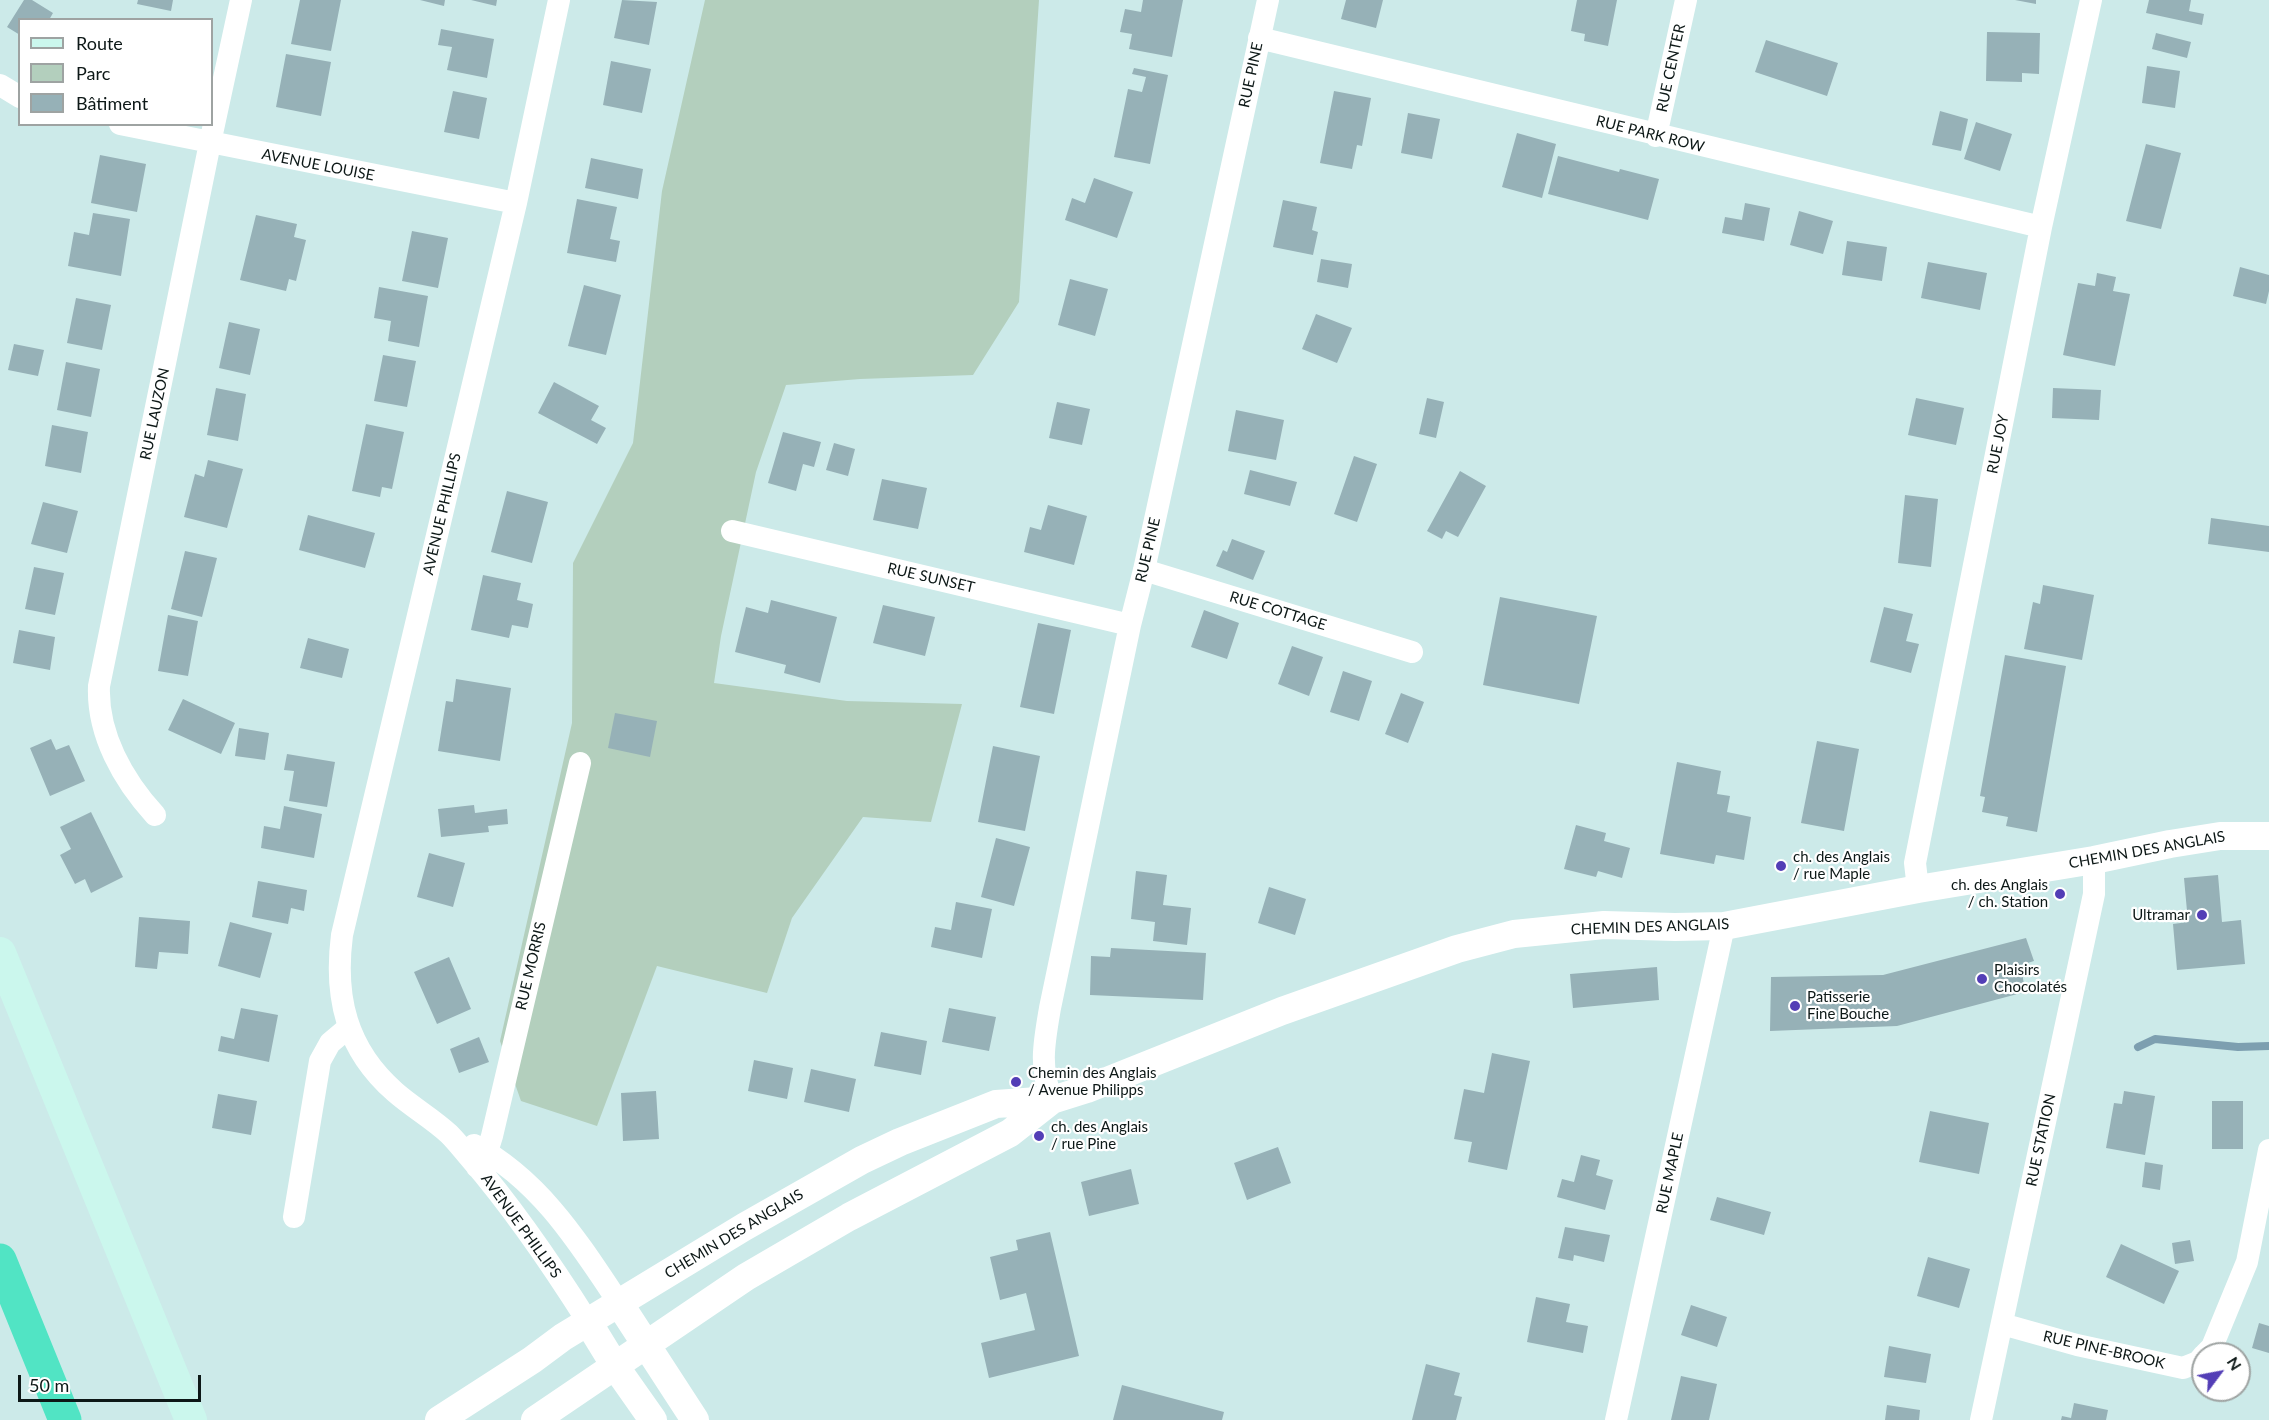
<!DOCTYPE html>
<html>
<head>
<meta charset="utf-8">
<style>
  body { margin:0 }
  #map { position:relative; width:2269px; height:1420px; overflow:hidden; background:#cceae9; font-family:Lato,sans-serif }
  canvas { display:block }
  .legend { position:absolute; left:18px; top:18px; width:195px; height:108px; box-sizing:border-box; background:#fff; border:2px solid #9ea3a2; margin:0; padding:8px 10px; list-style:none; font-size:18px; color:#0d1817 }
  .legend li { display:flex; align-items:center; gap:12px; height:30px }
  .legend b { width:30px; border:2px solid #9ea3a2 }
  .north { position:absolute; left:2191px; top:1342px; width:60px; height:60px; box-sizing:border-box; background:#fff; border:2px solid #9ea3a2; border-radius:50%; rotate:58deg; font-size:16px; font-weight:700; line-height:24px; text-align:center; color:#0d1817 }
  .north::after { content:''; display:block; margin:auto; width:21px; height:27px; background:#533eb6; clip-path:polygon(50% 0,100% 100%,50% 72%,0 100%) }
  .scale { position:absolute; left:18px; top:1375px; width:183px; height:27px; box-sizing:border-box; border:3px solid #0d1817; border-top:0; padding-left:8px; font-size:18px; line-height:21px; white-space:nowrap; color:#0d1817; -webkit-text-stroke:4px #fff; paint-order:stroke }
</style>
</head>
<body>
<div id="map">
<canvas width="2269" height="1420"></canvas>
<ul class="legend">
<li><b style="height:8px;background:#cbf7ed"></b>Route</li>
<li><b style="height:16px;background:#b3cfbd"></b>Parc</li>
<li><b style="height:16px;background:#96b1b7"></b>Bâtiment</li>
</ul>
<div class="north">N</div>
<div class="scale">50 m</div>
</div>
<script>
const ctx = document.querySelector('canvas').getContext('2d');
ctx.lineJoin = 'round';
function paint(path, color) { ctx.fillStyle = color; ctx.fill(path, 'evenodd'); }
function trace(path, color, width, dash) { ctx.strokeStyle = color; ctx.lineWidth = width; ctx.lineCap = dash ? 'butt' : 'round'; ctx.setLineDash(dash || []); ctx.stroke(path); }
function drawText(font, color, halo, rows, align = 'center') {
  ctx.font = font + ' Lato,sans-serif'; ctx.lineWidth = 4.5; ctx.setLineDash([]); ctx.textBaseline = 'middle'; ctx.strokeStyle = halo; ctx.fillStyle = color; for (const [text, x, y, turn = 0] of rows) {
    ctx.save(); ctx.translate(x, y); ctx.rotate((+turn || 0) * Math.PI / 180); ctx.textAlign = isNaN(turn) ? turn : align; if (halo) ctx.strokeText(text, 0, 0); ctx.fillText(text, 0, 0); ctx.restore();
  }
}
const green = new Path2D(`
  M 705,0 L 1039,0 L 1019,302 L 973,375 L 860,379 L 786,385 L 756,472 L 721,636 L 714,683 L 847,701 L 962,704 L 931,822 L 863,817 L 792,918 L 767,993 L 657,966 L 597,1126 L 521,1101 L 500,1041 L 572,723 L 573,563 L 633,443 L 662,191 Z`);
const stream = new Path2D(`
  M 2138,1047 L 2155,1039 L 2238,1047 L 2269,1046`);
const building = new Path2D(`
  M 24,0 L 32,0 L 53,13 L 49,20 L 20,20 L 20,35 L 7,27 Z
  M 138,0 L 173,0 L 171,11 L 137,4 Z
  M 300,0 L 341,0 L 331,51 L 291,44 Z
  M 420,0 L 445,0 L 444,6 Z
  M 471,0 L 497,0 L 496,6 Z
  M 622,0 L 657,2 L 649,45 L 614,38 Z
  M 1143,0 L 1183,0 L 1172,57 L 1129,49 L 1132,34 L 1120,32 L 1125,9 L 1141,12 Z
  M 1346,0 L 1383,0 L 1376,28 L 1341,19 Z
  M 1577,0 L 1617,0 L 1608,46 L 1584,41 L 1585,34 L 1571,31 Z
  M 2015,0 L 2036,0 L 2036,4 Z
  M 2149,0 L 2191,0 L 2189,11 L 2204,14 L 2202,25 L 2146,13 Z
  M 441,29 L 494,39 L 487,78 L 447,70 L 452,47 L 438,45 Z
  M 1987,32 L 2040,33 L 2039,74 L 2022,73 L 2022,82 L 1986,81 Z
  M 2156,33 L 2191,42 L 2187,58 L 2152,49 Z
  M 1766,40 L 1838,63 L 1827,96 L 1755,72 Z
  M 286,54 L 331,62 L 321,116 L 276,107 Z
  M 611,61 L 651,69 L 642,113 L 603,105 Z
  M 2147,66 L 2180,71 L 2175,108 L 2142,103 Z
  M 1134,68 L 1168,75 L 1150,164 L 1114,157 L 1128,89 L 1142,92 L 1146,77 L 1132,74 Z
  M 453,91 L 487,98 L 479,139 L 444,132 Z
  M 1334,91 L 1371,98 L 1362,146 L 1357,145 L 1352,169 L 1320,163 Z
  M 1940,111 L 1968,119 L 1961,151 L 1932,145 Z
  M 1408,113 L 1440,119 L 1432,159 L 1401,153 Z
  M 1976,122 L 2012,134 L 2000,171 L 1964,159 Z
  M 1517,133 L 1556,144 L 1542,198 L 1502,187 Z
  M 2146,144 L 2181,153 L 2161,229 L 2126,221 Z
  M 100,155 L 146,164 L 137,212 L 91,203 Z
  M 1558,156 L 1619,172 L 1620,169 L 1659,179 L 1648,220 L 1548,194 Z
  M 591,158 L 643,169 L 638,199 L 585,188 Z
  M 1094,178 L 1133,192 L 1117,238 L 1065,220 L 1072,198 L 1085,203 Z
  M 577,199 L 617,207 L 610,239 L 620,241 L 616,262 L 567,253 Z
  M 1283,200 L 1317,207 L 1312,230 L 1318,232 L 1313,255 L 1273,247 Z
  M 1745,203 L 1770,208 L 1764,241 L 1722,233 L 1725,217 L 1742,220 Z
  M 1799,211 L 1833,221 L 1823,254 L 1790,245 Z
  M 93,213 L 130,219 L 121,276 L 68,266 L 74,232 L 89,235 Z
  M 256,215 L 297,224 L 294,237 L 306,240 L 296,281 L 289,279 L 286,291 L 240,280 Z
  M 412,231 L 448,238 L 438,288 L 402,281 Z
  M 1847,241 L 1887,247 L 1882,281 L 1842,275 Z
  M 1321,259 L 1352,264 L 1348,288 L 1317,282 Z
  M 1928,262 L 1987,273 L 1980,310 L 1921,298 Z
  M 2240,267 L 2269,275 L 2269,291 L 2266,304 L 2233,296 Z
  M 2097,273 L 2116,277 L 2113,291 L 2130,294 L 2115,366 L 2063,355 L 2078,283 L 2095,286 Z
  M 1070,279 L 1108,289 L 1095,336 L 1058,325 Z
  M 584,285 L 621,295 L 606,355 L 568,346 Z
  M 379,287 L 428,296 L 419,347 L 388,341 L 391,321 L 374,318 Z
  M 76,298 L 111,305 L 102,350 L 67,343 Z
  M 1316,314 L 1352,328 L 1337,363 L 1302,349 Z
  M 229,322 L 260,329 L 250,375 L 219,368 Z
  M 14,344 L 44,350 L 38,376 L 8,370 Z
  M 383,355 L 416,361 L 407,407 L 374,401 Z
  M 66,362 L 100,369 L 91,417 L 57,410 Z
  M 554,382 L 599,406 L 591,420 L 606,428 L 597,444 L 538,413 Z
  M 216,388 L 246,394 L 238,441 L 207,435 Z
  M 2053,388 L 2101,390 L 2099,420 L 2052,418 Z
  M 1427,398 L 1444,402 L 1436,438 L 1419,434 Z
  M 1916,398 L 1964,408 L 1956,445 L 1908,435 Z
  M 1057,402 L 1090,409 L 1082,445 L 1049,438 Z
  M 1236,410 L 1284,420 L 1276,460 L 1228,451 Z
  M 366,424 L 404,432 L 392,489 L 382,487 L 380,497 L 352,491 Z
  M 52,425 L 88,432 L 81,473 L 45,466 Z
  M 783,432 L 821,442 L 814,467 L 803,464 L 796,491 L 768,483 Z
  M 834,443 L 855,449 L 848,476 L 826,470 Z
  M 1354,456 L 1377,464 L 1357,522 L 1334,514 Z
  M 208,460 L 243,469 L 227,528 L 184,517 L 195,474 L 204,477 Z
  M 1250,470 L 1297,482 L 1290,506 L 1244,494 Z
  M 1460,471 L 1486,486 L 1458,537 L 1446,531 L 1442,539 L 1427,531 Z
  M 882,479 L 927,488 L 918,529 L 873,520 Z
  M 507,491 L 548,502 L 532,563 L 491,552 Z
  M 1905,495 L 1938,499 L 1931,567 L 1898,563 Z
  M 43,502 L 78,511 L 67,553 L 31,544 Z
  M 1048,505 L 1087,516 L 1074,565 L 1024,552 L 1030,527 L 1041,530 Z
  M 308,515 L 375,533 L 365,568 L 299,550 Z
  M 2211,518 L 2269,526 L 2269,552 L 2208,544 Z
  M 1232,539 L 1265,551 L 1253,580 L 1216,566 L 1223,550 L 1227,552 Z
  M 185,551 L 217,558 L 202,617 L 171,609 Z
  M 34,567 L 64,573 L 55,615 L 25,609 Z
  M 483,575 L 521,583 L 517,600 L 533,604 L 528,628 L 512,625 L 509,638 L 471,630 Z
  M 2043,585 L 2094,595 L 2082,660 L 2024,649 L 2033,602 L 2040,604 Z
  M 1500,597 L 1597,616 L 1579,704 L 1483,685 Z
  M 771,600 L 837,617 L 820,683 L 784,673 L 786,665 L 735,652 L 746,607 L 768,613 Z
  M 883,605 L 935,617 L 925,656 L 873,643 Z
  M 1884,607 L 1913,614 L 1906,641 L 1919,644 L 1911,673 L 1870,662 Z
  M 1204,610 L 1239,623 L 1227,659 L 1191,647 Z
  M 168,615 L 198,621 L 188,676 L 158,671 Z
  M 1038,623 L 1071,630 L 1054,714 L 1020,707 Z
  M 19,630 L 55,637 L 50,670 L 13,663 Z
  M 308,638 L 349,649 L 342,678 L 300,668 Z
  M 1292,646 L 1323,657 L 1309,696 L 1278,684 Z
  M 2005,655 L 2066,666 L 2037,832 L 2006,826 L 2008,817 L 1982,812 L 1985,797 L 1980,796 Z
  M 1343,671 L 1372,681 L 1359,721 L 1330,712 Z
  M 456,679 L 511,688 L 500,761 L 438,751 L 446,701 L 453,702 Z
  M 1401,693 L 1424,702 L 1408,743 L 1385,734 Z
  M 183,699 L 235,723 L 221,754 L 168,730 Z
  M 615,713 L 657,721 L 650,757 L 608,748 Z
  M 239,728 L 269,733 L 265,760 L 235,756 Z
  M 51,739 L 56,750 L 69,745 L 85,781 L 50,796 L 30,748 Z
  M 1817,741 L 1859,749 L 1844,831 L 1801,823 Z
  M 993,746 L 1040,756 L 1025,831 L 978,822 Z
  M 287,754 L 335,762 L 327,807 L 289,801 L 294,771 L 284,770 Z
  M 1677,762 L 1721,771 L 1717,794 L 1730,796 L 1727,812 L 1751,817 L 1744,860 L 1716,855 L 1714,864 L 1660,854 Z
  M 474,805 L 475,813 L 507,809 L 508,824 L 488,826 L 489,832 L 441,837 L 438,809 Z
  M 284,806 L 322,814 L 314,858 L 261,848 L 264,826 L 280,829 Z
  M 91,812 L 123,877 L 91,893 L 85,879 L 75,884 L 60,855 L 71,849 L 60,827 Z
  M 1576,825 L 1606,833 L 1604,841 L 1630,848 L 1622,878 L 1598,871 L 1596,877 L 1564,869 Z
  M 996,838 L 1030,847 L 1014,906 L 981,897 Z
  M 429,853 L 465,863 L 453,907 L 417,897 Z
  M 1136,871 L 1167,875 L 1163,905 L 1191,908 L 1187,945 L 1153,941 L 1155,922 L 1131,919 Z
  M 2218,875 L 2222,922 L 2241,920 L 2245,964 L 2177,970 L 2173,924 L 2188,922 L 2184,878 Z
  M 258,881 L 307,890 L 304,911 L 291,908 L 288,924 L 252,917 Z
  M 1269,887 L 1306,899 L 1295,935 L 1258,923 Z
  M 956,902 L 992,909 L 982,958 L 931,947 L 935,927 L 951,930 Z
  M 139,917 L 190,921 L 188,954 L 159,952 L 157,969 L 135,967 Z
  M 230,922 L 272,933 L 260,978 L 218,966 Z
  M 2026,938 L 2034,961 L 2021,965 L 2025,992 L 1897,1026 L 1770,1031 L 1771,977 L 1883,975 Z
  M 1111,948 L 1206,953 L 1203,1000 L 1090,995 L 1091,956 L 1110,957 Z
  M 449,957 L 471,1009 L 437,1024 L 414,972 Z
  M 1657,967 L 1659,1000 L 1573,1008 L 1570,974 Z
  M 241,1008 L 278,1015 L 269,1062 L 218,1051 L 221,1036 L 234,1039 Z
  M 949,1008 L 996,1017 L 989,1051 L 942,1042 Z
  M 881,1032 L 927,1041 L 921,1075 L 874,1066 Z
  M 479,1037 L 489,1062 L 459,1073 L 450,1049 Z
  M 1492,1053 L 1530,1061 L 1507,1170 L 1468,1162 L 1472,1142 L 1454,1139 L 1464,1089 L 1484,1093 Z
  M 754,1060 L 793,1068 L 787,1099 L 748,1091 Z
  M 811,1069 L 856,1079 L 849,1112 L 804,1102 Z
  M 656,1091 L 659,1139 L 623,1141 L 621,1093 Z
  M 2124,1091 L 2155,1096 L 2145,1155 L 2106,1148 L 2114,1103 L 2122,1104 Z
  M 218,1094 L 257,1101 L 251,1135 L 212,1128 Z
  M 2212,1101 L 2243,1101 L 2243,1149 L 2212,1149 Z
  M 1930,1111 L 1989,1123 L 1979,1174 L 1919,1162 Z
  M 1278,1147 L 1291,1183 L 1247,1200 L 1234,1163 Z
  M 1581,1155 L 1600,1160 L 1596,1175 L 1613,1180 L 1605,1210 L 1557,1197 L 1562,1179 L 1574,1182 Z
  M 2145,1162 L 2163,1165 L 2160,1190 L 2142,1187 Z
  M 1131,1169 L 1139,1204 L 1089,1216 L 1081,1182 Z
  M 1717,1197 L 1771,1212 L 1764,1235 L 1710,1220 Z
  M 1565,1227 L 1610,1235 L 1604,1262 L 1574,1255 L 1573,1261 L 1558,1258 Z
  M 1050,1232 L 1079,1356 L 989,1378 L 981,1343 L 1035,1330 L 1026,1293 L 1000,1300 L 990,1257 L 1018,1250 L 1016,1240 Z
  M 2190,1240 L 2194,1261 L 2175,1264 L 2172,1243 Z
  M 2121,1244 L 2179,1271 L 2164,1304 L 2106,1277 Z
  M 1928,1257 L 1970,1269 L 1959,1308 L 1917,1296 Z
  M 1536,1297 L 1570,1304 L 1566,1322 L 1588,1326 L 1583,1353 L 1527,1342 Z
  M 1691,1305 L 1727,1317 L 1717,1347 L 1681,1335 Z
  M 2259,1323 L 2269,1326 L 2269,1353 L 2252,1348 Z
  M 1889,1346 L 1931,1354 L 1926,1383 L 1884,1377 Z
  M 1426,1364 L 1460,1373 L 1454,1395 L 1462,1397 L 1456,1420 L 1412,1420 Z
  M 1681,1376 L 1717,1384 L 1709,1420 L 1671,1420 Z
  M 1122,1385 L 1224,1412 L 1222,1420 L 1113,1420 Z
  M 2074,1403 L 2108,1410 L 2106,1420 L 2061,1420 L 2062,1416 L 2071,1418 Z
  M 1887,1405 L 1920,1410 L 1919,1420 L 1885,1420 Z`);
const minor = new Path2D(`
  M 559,0 L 516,203 L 342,935 C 334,997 346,1049 395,1092 C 412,1107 433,1119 449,1134 C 457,1142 463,1150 470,1158 C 514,1209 552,1265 588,1322
  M 1259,38 L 2041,227
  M 0,85 L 20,97
  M 120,124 L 516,203
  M 1656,136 L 1686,0
  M 732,531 L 1130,625
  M 1144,570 L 1412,652
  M 155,815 C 123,780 97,734 99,686 L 210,143 L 241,0
  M 1918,889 L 1915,863 L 2041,227 L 2091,0
  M 1052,1100 C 1039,1067 1044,1043 1050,1008 L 1130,625 L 1144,570 L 1268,0
  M 474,1145 C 540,1180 579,1243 619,1303
  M 477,1167 L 487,1152 L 492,1136 L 580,763
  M 294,1217 L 320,1061 L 330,1043 L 349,1027
  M 2002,1324 L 2077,1345 L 2183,1368 L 2198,1362 L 2203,1356
  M 2205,1354 L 2212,1347 L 2247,1262 L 2269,1150
  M 1616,1420 L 1724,926
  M 1981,1420 L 2094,894 L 2094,860`);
const tertiary = new Path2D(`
  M 619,1303 L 695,1420
  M 588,1322 L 615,1366 L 653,1420
  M 439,1420 L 532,1360 L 563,1337 L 744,1227 L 862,1160 L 900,1142 L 996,1104 L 1052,1100 L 1087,1089 L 1282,1011 L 1457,949 L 1514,934 L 1604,925 L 1675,927 L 1724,926 L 1918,889 L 2094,860 L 2170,844 L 2220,836 L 2269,836
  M 535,1420 L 746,1277 L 849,1217 L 1010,1133 L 1052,1100`);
const secondary = new Path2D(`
  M 0,953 L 191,1420`);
const motorway = new Path2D(`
  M 0,1260 L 65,1420`);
const markers = [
  [1781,866,6,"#533eb6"],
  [2060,894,6,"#533eb6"],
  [2202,915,6,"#533eb6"],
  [1982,979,6,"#533eb6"],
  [1795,1006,6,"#533eb6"],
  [1016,1082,6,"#533eb6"],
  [1039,1136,6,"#533eb6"]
];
const streetNames = [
  ["RUE CENTER",1671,68,-78],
  ["RUE PINE",1251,75,-78],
  ["RUE PARK ROW",1650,134,14],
  ["AVENUE LOUISE",318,165,11],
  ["RUE LAUZON",155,414,-78],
  ["RUE JOY",1998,444,-79],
  ["AVENUE PHILLIPS",442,514,-77],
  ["RUE PINE",1148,550,-77],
  ["RUE SUNSET",931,578,13],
  ["RUE COTTAGE",1278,611,17],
  ["CHEMIN DES ANGLAIS",2147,850,-10],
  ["CHEMIN DES ANGLAIS",1650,927,-2],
  ["RUE MORRIS",531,966,-77],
  ["RUE STATION",2041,1140,-78],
  ["RUE MAPLE",1670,1173,-78],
  ["AVENUE PHILLIPS",521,1226,54],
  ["CHEMIN DES ANGLAIS",734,1234,-31],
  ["RUE PINE-BROOK",2104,1350,13]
];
const poiNames = [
  ["ch. des Anglais",1793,857],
  ["/ rue Maple",1793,874],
  ["ch. des Anglais",2048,885,"right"],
  ["/ ch. Station",2048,902,"right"],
  ["Ultramar",2190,915,"right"],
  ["Plaisirs",1994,970],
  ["Chocolatés",1994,987],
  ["Patisserie",1807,997],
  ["Fine Bouche",1807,1014],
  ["Chemin des Anglais",1028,1073],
  ["/ Avenue Philipps",1028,1090],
  ["ch. des Anglais",1051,1127],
  ["/ rue Pine",1051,1144]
];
paint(green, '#b3cfbd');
trace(stream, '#7d9fb0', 8);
paint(building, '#96b1b7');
trace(minor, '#fff', 22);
trace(tertiary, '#fff', 28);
trace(secondary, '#cbf7ed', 32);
trace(motorway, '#51e4c4', 33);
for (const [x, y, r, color] of markers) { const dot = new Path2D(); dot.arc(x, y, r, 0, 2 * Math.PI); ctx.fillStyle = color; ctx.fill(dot); trace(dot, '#fff', 2); }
drawText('15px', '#0d1817', '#fff', streetNames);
drawText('15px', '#0d1817', '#fff', poiNames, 'left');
</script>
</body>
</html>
